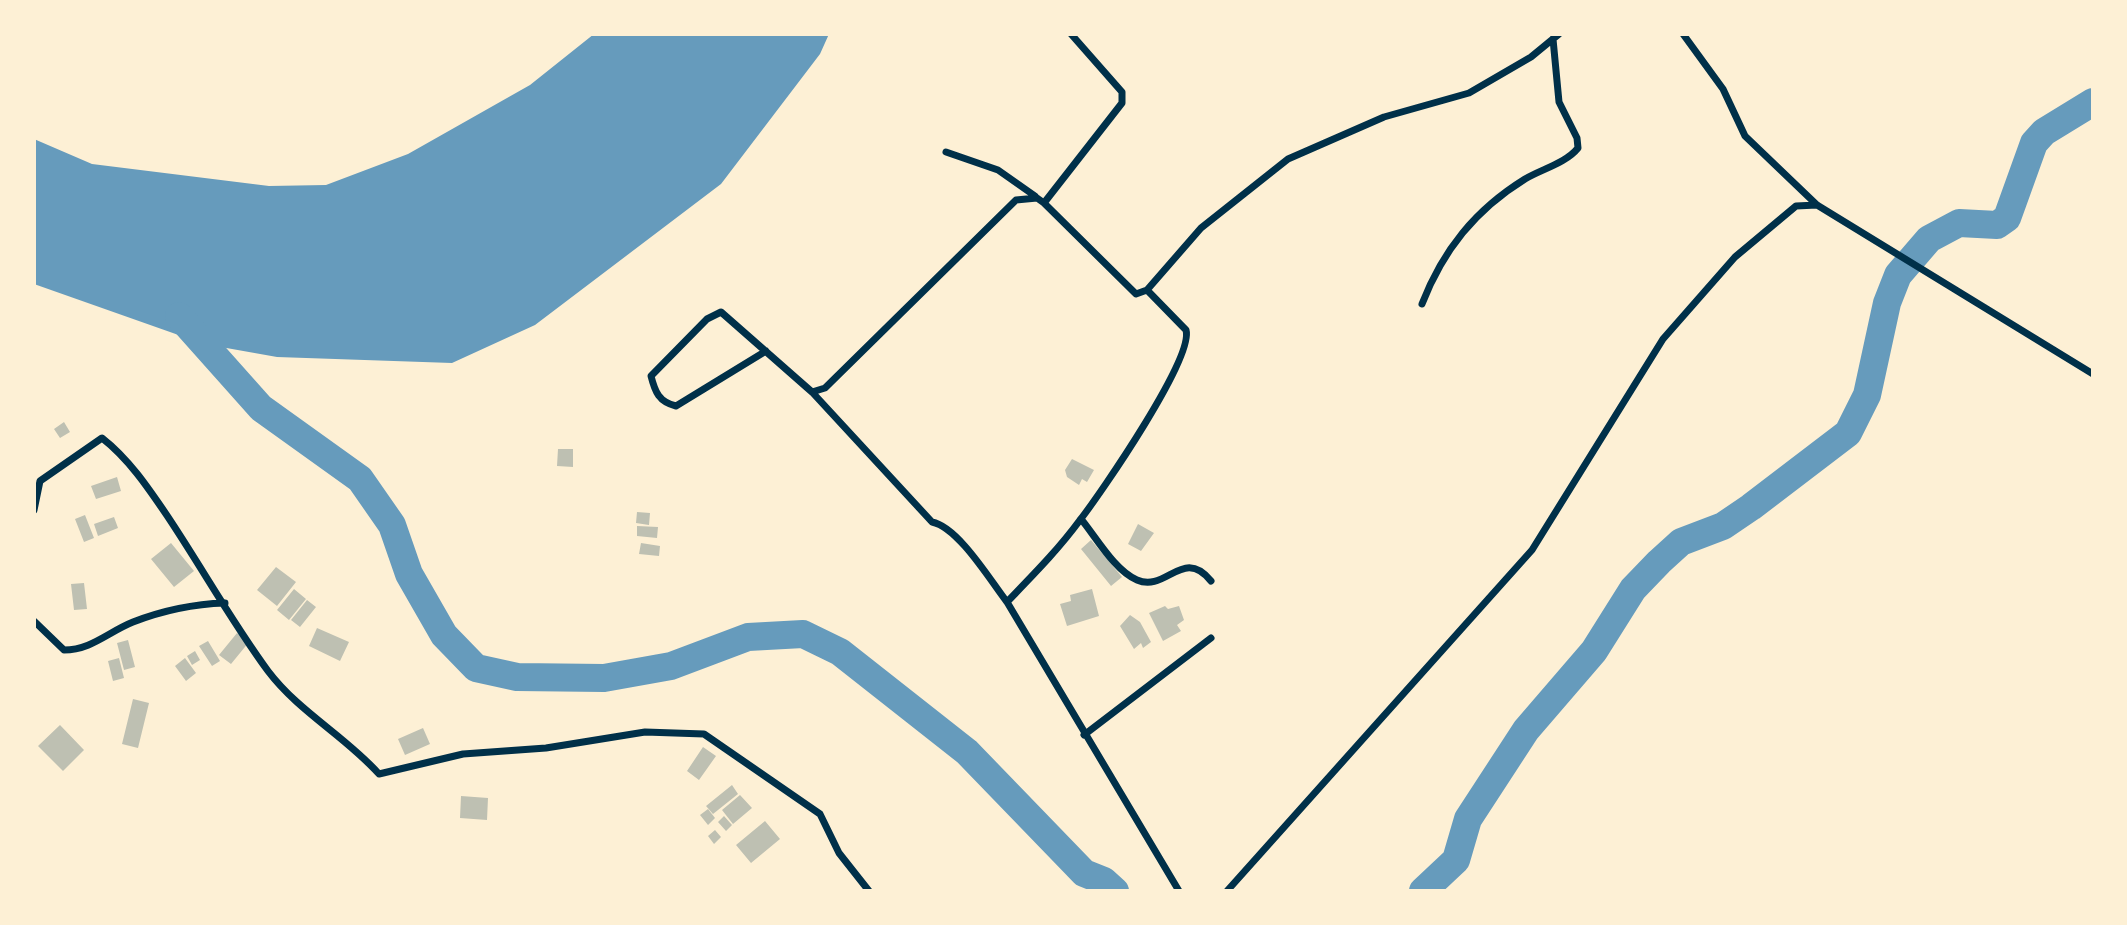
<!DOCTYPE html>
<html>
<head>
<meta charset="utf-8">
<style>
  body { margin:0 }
  #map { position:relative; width:2127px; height:925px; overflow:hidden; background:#fdf0d5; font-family:Inter,sans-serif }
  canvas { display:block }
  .frame { position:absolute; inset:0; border:36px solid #fdf0d5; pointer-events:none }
</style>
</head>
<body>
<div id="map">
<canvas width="2127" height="925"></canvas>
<div class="frame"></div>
</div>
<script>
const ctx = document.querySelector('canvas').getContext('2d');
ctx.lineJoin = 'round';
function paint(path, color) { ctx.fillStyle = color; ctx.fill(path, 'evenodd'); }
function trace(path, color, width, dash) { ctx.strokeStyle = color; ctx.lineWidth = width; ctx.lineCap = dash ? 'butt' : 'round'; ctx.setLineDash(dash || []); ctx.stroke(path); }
const water = new Path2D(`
  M 594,34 L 829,34 L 820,54 L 721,184 L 535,325 L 452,363 L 277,357 L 204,344 L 34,284 L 34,139 L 92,164 L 269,186 L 326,185 L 408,154 L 530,85 Z`);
const river = new Path2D(`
  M 179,316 L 261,408 L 360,479 L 392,525 L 409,574 L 444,635 L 476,668 L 517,677 L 604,678 L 671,666 L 748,637 L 803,634 L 840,652 L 967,752 L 1084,873 L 1104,881 L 1115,891
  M 1423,891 L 1456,860 L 1468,819 L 1526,730 L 1594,651 L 1633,589 L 1659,562 L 1681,542 L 1723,526 L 1751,507 L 1848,433 L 1867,395 L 1887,303 L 1898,275 L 1929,239 L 1959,223 L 1997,225 L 2007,218 L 2034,143 L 2044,132 L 2093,102`);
const building = new Path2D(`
  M 64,422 L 70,432 L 60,438 L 54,429 Z
  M 558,449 L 573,449 L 573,467 L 557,466 Z
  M 1072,459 L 1094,470 L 1087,482 L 1082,479 L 1079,485 L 1067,477 L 1065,470 Z
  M 117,477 L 121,491 L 96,499 L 91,486 Z
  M 637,512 L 650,513 L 649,525 L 636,523 Z
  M 85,515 L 94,538 L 84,542 L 75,519 Z
  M 114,517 L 118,528 L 98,536 L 94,524 Z
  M 1138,524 L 1154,533 L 1141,551 L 1128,544 Z
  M 637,526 L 658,527 L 657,538 L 637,536 Z
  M 1091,540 L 1122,577 L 1111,586 L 1081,549 Z
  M 171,543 L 194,571 L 174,587 L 151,559 Z
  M 641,543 L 660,546 L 659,556 L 639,554 Z
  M 276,567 L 296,582 L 277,606 L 257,590 Z
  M 84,583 L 87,609 L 74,610 L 71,584 Z
  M 294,589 L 306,599 L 289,620 L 277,610 Z
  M 1092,589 L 1099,616 L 1067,626 L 1060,604 L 1071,601 L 1070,595 Z
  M 307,600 L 316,607 L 300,627 L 291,620 Z
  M 1165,606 L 1168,609 L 1179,606 L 1184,620 L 1177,625 L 1181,631 L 1163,641 L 1149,613 Z
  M 1130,615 L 1140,622 L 1151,642 L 1143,648 L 1141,643 L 1134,649 L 1120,626 Z
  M 317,628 L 349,642 L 340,661 L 309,646 Z
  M 237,633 L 249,642 L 231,664 L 219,655 Z
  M 128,640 L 135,667 L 124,670 L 117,643 Z
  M 208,641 L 220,661 L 212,666 L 199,646 Z
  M 195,651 L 200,660 L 192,665 L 187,656 Z
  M 119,658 L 124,678 L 113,681 L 108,661 Z
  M 185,658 L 196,673 L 186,681 L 175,666 Z
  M 133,699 L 149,703 L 138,748 L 122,744 Z
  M 60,725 L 84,750 L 63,771 L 38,746 Z
  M 423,728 L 430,744 L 405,755 L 398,739 Z
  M 703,747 L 716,756 L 699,780 L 687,771 Z
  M 732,785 L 738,794 L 713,814 L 706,806 Z
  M 740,795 L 752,808 L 733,824 L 722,810 Z
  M 461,796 L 488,798 L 487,820 L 460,818 Z
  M 708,809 L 715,818 L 708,825 L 700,815 Z
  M 724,816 L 732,825 L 726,831 L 718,822 Z
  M 765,821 L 780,839 L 751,863 L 736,845 Z
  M 715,830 L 721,837 L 714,844 L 708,836 Z`);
const minor = new Path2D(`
  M 1683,34 L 1723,89 L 1745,136 L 1817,205 L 2093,374
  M 946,152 L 998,170 L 1035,196
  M 1044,203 L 1122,103 L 1122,92 L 1071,34
  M 1422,304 C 1443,250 1475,210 1525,179 C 1542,169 1566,163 1578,148 L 1577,138 L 1559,102 L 1553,39
  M 766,351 L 676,406 C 659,402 655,392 651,376 L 707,319 L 721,312 L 812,392 L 825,388 L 1016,200 L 1037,198 L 1044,203 L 1136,294 L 1147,290 L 1201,228 L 1288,159 L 1384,117 L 1469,93 L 1531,57 L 1559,34
  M 812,392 L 932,522 C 958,527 990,580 1007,602 L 1179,891
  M 34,510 L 40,481 L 102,438 C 129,459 149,489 168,517 C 202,568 232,622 268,671 C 299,712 345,736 379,774 L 463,754 L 546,748 L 645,732 L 704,734 L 820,814 L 839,853 L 869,891
  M 1081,519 C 1096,537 1115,571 1137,580 C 1166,593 1183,546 1211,581
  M 1007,602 C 1032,576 1058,550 1080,520 C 1101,493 1194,358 1186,330 L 1147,290
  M 34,621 L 64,650 C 91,650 108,632 133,622 C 164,610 193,604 225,603
  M 1084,735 L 1211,638
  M 1227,891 L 1532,550 L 1663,339 L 1735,257 L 1796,206 L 1817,205`);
paint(water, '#669bbc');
trace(river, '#669bbc', 28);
paint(building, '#bec0b2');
trace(minor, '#003049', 7);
</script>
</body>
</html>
